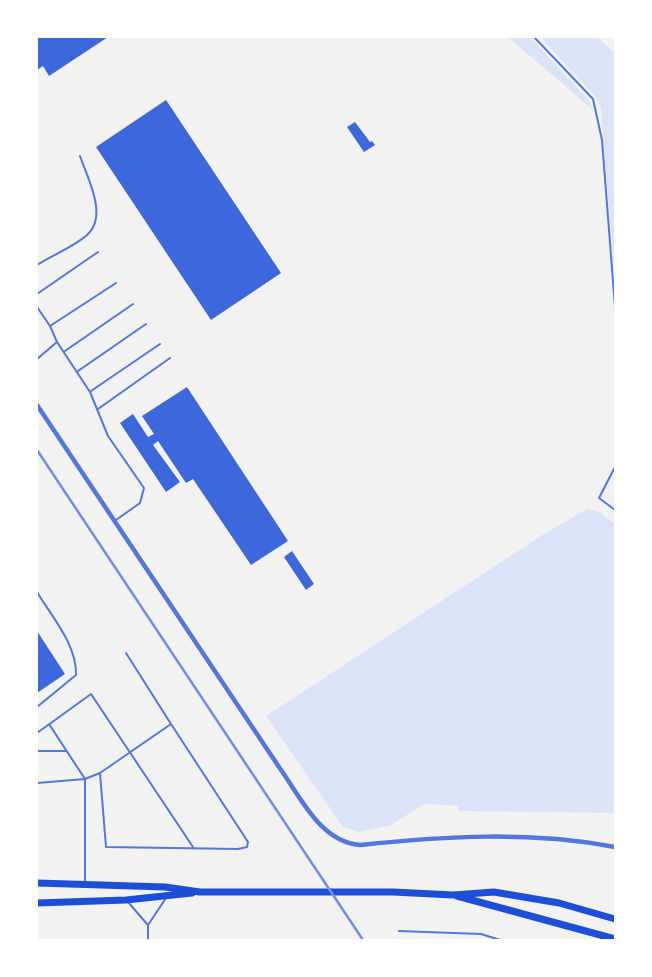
<!DOCTYPE html>
<html>
<head>
<meta charset="utf-8">
<style>
  body { margin:0 }
  #map { position:relative; width:652px; height:977px; overflow:hidden; background:#f2f2f2; font-family:"Open Sans",sans-serif }
  canvas { display:block }
  .frame { position:absolute; inset:0; border:38px solid #fff; pointer-events:none }
</style>
</head>
<body>
<div id="map">
<canvas width="652" height="977"></canvas>
<div class="frame"></div>
</div>
<script>
const ctx = document.querySelector('canvas').getContext('2d');
ctx.lineJoin = 'round';
function paint(path, color) { ctx.fillStyle = color; ctx.fill(path, 'evenodd'); }
function trace(path, color, width, dash) { ctx.strokeStyle = color; ctx.lineWidth = width; ctx.lineCap = dash ? 'butt' : 'round'; ctx.setLineDash(dash || []); ctx.stroke(path); }
const green = new Path2D(`
  M 508,37 L 530,37 L 589,100 L 592,109 Z
  M 540,37 L 597,37 L 615,53 L 615,280 L 601,108 L 596,97 Z
  M 588,509 L 600,512 L 615,524 L 615,813 L 459,811 L 458,806 L 424,804 L 391,825 L 377,828 L 359,832 L 343,827 L 266,716 L 550,530 Z`);
const building = new Path2D(`
  M 37,37 L 108,37 L 49,76 L 43,66 L 37,70 Z
  M 166,100 L 281,273 L 211,320 L 96,147 Z
  M 355,122 L 370,142 L 372,141 L 375,145 L 364,152 L 347,127 Z
  M 187,387 L 288,541 L 251,565 L 193,479 L 186,483 L 158,441 L 153,445 L 180,482 L 166,492 L 120,423 L 133,414 L 148,437 L 154,434 L 142,416 Z
  M 292,551 L 314,584 L 306,590 L 284,557 Z
  M 37,631 L 65,674 L 37,693 Z`);
const service = new Path2D(`
  M 534,37 L 593,99 L 602,140 L 615,307
  M 37,265 C 52,255 76,246 88,234 C 108,215 87,177 80,156
  M 37,294 L 98,252
  M 37,307 L 50,326 L 57,342 L 37,359
  M 50,326 L 116,283
  M 57,342 L 90,392 L 108,436 L 144,488 L 140,503 L 116,520
  M 65,351 L 133,304
  M 78,371 L 146,324
  M 91,391 L 160,344
  M 98,409 L 170,358
  M 615,467 L 599,498 L 615,510
  M 37,592 C 52,617 77,645 76,675 L 37,707
  M 49,724 L 85,779 L 85,882
  M 37,733 L 91,694 L 193,847
  M 37,751 L 66,751
  M 100,773 L 106,847 L 238,849 L 247,847 L 248,842 L 171,724
  M 37,783 L 85,779 L 100,773 L 171,724 L 126,653
  M 128,902 L 147,924
  M 399,931 L 481,934 L 500,940
  M 148,940 L 148,925 L 166,898`);
const minor = new Path2D(`
  M 37,405 L 279,767 C 300,796 320,842 360,845 C 445,836 530,831 615,847`);
const trunk = new Path2D(`
  M 37,883 L 165,887 L 200,892 L 393,892 L 453,895 L 494,892 L 559,903 L 615,919
  M 457,896 L 615,939
  M 37,903 L 126,900 L 192,893`);
const rail = new Path2D(`
  M 37,450 L 363,940`);
paint(green, '#dbe4f7');
paint(building, '#3d67dc');
trace(service, '#5277de', 2);
trace(minor, '#5277de', 4.5);
trace(trunk, '#1d4ed8', 7);
trace(rail, '#7290e2', 2.5);
</script>
</body>
</html>
